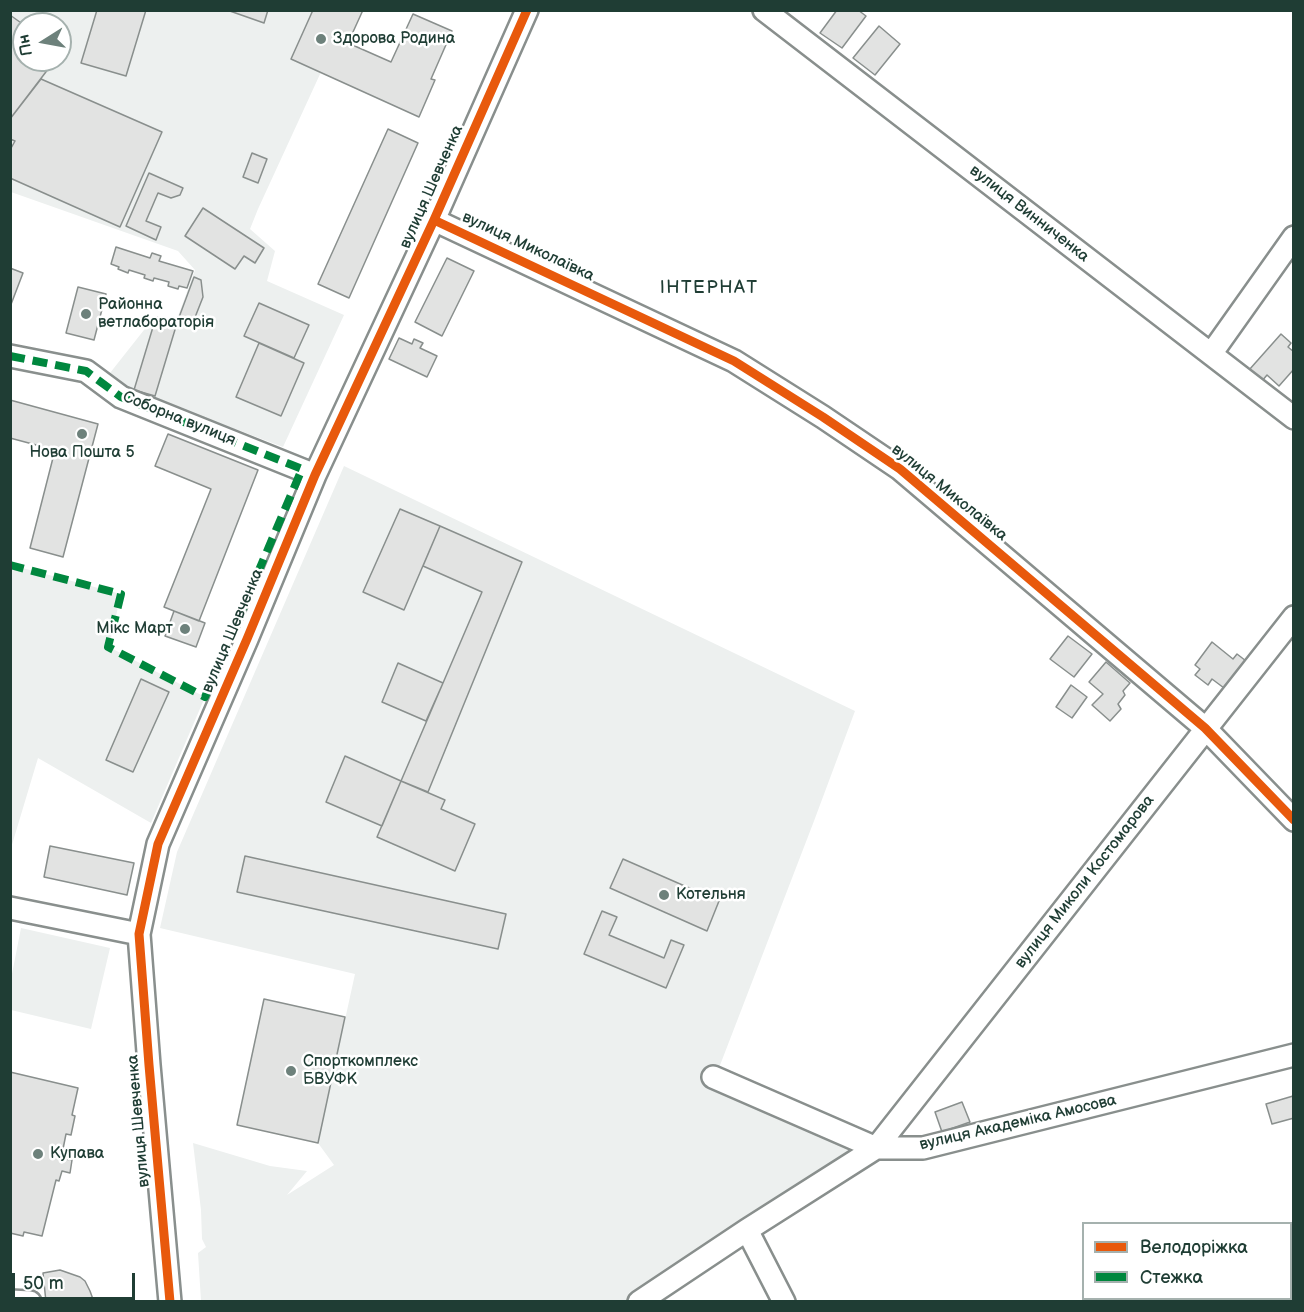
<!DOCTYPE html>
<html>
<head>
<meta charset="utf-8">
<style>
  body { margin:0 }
  #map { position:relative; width:1304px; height:1312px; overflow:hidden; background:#fff; font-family:"Balsamiq Sans",sans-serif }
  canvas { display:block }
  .frame { position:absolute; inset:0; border:12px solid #1f3d34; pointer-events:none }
  .legend { position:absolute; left:1082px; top:1222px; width:210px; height:78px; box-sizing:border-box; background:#fff; border:2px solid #a5b1ae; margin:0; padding:8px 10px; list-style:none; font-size:18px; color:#1f3d34 }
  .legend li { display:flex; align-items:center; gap:12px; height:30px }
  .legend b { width:30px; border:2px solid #a5b1ae }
  .north { position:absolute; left:12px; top:12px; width:60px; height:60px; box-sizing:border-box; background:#fff; border:2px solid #a5b1ae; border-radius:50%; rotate:259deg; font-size:16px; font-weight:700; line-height:24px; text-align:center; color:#1f3d34 }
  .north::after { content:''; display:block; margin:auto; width:21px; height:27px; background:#6d817b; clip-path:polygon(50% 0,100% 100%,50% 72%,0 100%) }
  .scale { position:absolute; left:12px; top:1273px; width:123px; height:27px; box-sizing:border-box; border:3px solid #1f3d34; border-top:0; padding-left:8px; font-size:18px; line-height:21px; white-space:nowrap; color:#1f3d34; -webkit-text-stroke:4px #fff; paint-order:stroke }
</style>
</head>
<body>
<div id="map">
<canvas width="1304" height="1312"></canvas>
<div class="frame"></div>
<ul class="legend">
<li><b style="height:8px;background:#e8590c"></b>Велодоріжка</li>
<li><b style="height:8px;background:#00873e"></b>Стежка</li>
</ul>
<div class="north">Пн</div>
<div class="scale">50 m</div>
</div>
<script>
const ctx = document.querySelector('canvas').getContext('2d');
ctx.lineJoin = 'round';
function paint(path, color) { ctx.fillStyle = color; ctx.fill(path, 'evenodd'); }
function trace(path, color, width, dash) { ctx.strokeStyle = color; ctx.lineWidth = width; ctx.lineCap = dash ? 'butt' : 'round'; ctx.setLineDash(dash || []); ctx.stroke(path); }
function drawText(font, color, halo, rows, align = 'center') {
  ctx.font = font + ' "Balsamiq Sans",sans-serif'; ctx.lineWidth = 5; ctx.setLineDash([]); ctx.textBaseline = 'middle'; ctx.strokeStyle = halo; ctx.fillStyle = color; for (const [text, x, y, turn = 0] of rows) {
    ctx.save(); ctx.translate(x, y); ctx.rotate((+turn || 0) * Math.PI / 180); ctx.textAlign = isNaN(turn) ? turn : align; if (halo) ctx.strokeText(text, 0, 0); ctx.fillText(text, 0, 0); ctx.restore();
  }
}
const built = new Path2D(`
  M 10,11 L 313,11 L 321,72 L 258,209 L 250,229 L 275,251 L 267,281 L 344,315 L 283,447 L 124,387 L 110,373 L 155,316 L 177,319 L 195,270 L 178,251 L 11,192 ZM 24,24 L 60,24 L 60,60 L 24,60 Z
  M 344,466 L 855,711 L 814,821 L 712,1086 L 855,1150 L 641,1301 L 201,1301 L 198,1253 L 206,1247 L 202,1239 L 201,1210 L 193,1143 L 270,1166 L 307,1171 L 287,1195 L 334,1165 L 318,1143 L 355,974 L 160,928 L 177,852 Z
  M 11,565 L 121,594 L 109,647 L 205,697 L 151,823 L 38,758 L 11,848 Z
  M 21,928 L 110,948 L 91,1029 L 11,1010 L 11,979 Z`);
const building = new Path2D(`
  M 97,10 L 146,10 L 126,76 L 81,63 Z
  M 227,10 L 268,10 L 264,23 Z
  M 313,10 L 363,10 L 348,43 L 391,62 L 413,14 L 452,31 L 431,79 L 435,80 L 419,117 L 291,59 Z
  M 837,10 L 858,10 L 866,16 L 842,48 L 820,33 Z
  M 10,15 L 24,25 L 24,60 L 55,60 L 10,119 Z
  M 879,26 L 900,44 L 875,75 L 853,58 Z
  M 41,79 L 162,132 L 120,227 L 10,178 L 10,150 L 15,141 L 10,139 L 10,119 Z
  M 388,129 L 418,143 L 349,298 L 318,284 Z
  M 252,153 L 267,159 L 258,183 L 243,177 Z
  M 149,173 L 183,188 L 180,195 L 171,198 L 158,193 L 146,221 L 161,227 L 156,240 L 126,226 Z
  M 203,208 L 264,248 L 255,263 L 244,256 L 235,269 L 185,236 Z
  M 116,247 L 150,258 L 152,253 L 161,256 L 159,261 L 193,271 L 187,288 L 179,286 L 178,289 L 168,286 L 169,282 L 154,278 L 153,281 L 144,278 L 145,275 L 129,270 L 128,273 L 118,269 L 119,267 L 111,264 Z
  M 447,258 L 474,271 L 442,336 L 415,322 Z
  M 10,268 L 23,273 L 10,307 Z
  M 194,277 L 201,280 L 203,297 L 192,325 L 178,320 Z
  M 78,287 L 106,294 L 94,340 L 66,333 Z
  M 259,303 L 309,325 L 294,358 L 244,336 Z
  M 156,317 L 177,323 L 155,396 L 134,390 Z
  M 1281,334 L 1291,343 L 1288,347 L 1294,352 L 1294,369 L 1279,386 L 1267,375 L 1262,381 L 1249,370 Z
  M 399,338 L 412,344 L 414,339 L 423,343 L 420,348 L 437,356 L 427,377 L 389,359 Z
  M 259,343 L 304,363 L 281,416 L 236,397 Z
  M 10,400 L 98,424 L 63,557 L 30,548 L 55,450 L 10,438 Z
  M 168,434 L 258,470 L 199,621 L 164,607 L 211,489 L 155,466 Z
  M 400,509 L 440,526 L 404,610 L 363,592 Z
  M 440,526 L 522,562 L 428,792 L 401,781 L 482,592 L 423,566 Z
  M 174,611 L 205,623 L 196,647 L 165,636 Z
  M 1068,636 L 1092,654 L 1074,677 L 1050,659 Z
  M 1212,642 L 1233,659 L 1237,654 L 1250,664 L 1228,691 L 1212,679 L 1208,685 L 1195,675 L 1200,669 L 1195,665 Z
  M 1106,662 L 1130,683 L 1123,691 L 1125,695 L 1118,704 L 1121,709 L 1110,721 L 1092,705 L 1103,694 L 1089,682 Z
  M 398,663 L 443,683 L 426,721 L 382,702 Z
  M 141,679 L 169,692 L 133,772 L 106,760 Z
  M 1071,685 L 1087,697 L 1072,718 L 1056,707 Z
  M 345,756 L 401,781 L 382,826 L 326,802 Z
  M 401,781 L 445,800 L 441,809 L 475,824 L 455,871 L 377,837 Z
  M 50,846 L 134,863 L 127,895 L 44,877 Z
  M 245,856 L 506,914 L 498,949 L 237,892 Z
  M 623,859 L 719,901 L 707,931 L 610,888 Z
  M 602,911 L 617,917 L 609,935 L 664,958 L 671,940 L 684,945 L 666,988 L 584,954 Z
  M 264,999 L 345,1017 L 318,1143 L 237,1125 Z
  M 10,1072 L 78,1088 L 72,1115 L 75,1116 L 71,1135 L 66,1134 L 63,1149 L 67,1150 L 65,1159 L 72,1160 L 70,1173 L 62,1171 L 59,1181 L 56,1180 L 42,1236 L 24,1232 L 23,1236 L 10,1233 Z
  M 1293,1096 L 1294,1118 L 1272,1124 L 1266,1104 Z
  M 962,1102 L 970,1122 L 942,1132 L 935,1112 Z
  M 60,1270 L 80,1277 L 85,1281 L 90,1291 L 94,1302 L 46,1302 L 43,1273 Z`);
const minor = new Path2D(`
  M 764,10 L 1294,418
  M 434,220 L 734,361 L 823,417 L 900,469 L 1205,728 L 1294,820
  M 1211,354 L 1294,237
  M 10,356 L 86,371 L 121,397 L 315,475
  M 10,908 L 139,934
  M 713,1077 L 876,1148 L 1294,617
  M 747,1230 L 784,1302
  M 10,1301 L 30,1302
  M 170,1302 L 149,1065 L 139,934 L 158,844 L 247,639 L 315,475 L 434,220 L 527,10
  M 639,1302 L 747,1230 L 876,1148 L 923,1148 L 1294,1055`);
const quiet = new Path2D(`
  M 10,356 L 86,371 L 121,397 L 302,469 L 205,697 L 108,647 L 121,594 L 10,565`);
const cycleway = new Path2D(`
  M 434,220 L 734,361 L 823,417 L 900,469 L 1205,728 L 1294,820
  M 170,1302 L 149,1065 L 139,934 L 158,844 L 247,639 L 315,475 L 434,220 L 527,10`);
const markers = [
  [321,39,6,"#6d817b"],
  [86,314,6,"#6d817b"],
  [82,434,6,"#6d817b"],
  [185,629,6,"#6d817b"],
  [664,895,6,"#6d817b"],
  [291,1071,6,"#6d817b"],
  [38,1154,6,"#6d817b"]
];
const poiNames = [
  ["Здорова Родина",333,39],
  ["Районна",98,305],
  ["ветлабораторія",98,323],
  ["Нова Пошта 5",82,453,"center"],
  ["Мікс Март",173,629,"right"],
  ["Котельня",676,895],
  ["Спорткомплекс",303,1062],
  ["БВУФК",303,1080],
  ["Купава",50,1154]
];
const streetNames = [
  ["вулиця Шевченка",432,187,-66],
  ["вулиця Винниченка",1029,214,38],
  ["вулиця Миколаївка",528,247,25],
  ["Соборна вулиця",179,419,22],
  ["вулиця Миколаївка",949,493,39],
  ["вулиця Шевченка",233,631,-67],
  ["вулиця Миколи Костомарова",1085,882,-52],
  ["вулиця Шевченка",139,1121,-95],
  ["вулиця Академіка Амосова",1018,1123,-13]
];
const neighbourhoodNames = [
  ["ІНТЕРНАТ",709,288]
];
paint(built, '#edf0ef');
paint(building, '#e2e3e2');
trace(building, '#898f8d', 1.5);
trace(minor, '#898f8d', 26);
trace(minor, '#fff', 21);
trace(quiet, '#00873e', 8, [15, 8]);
trace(cycleway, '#e8590c', 9);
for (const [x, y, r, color] of markers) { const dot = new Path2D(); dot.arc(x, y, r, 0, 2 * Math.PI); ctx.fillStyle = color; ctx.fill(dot); trace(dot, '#fff', 2); }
drawText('16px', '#1f3d34', '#fff', poiNames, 'left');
drawText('16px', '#1f3d34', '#fff', streetNames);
ctx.letterSpacing = '1.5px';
drawText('18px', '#1f3d34', '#fff', neighbourhoodNames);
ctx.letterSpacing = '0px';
</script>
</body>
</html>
